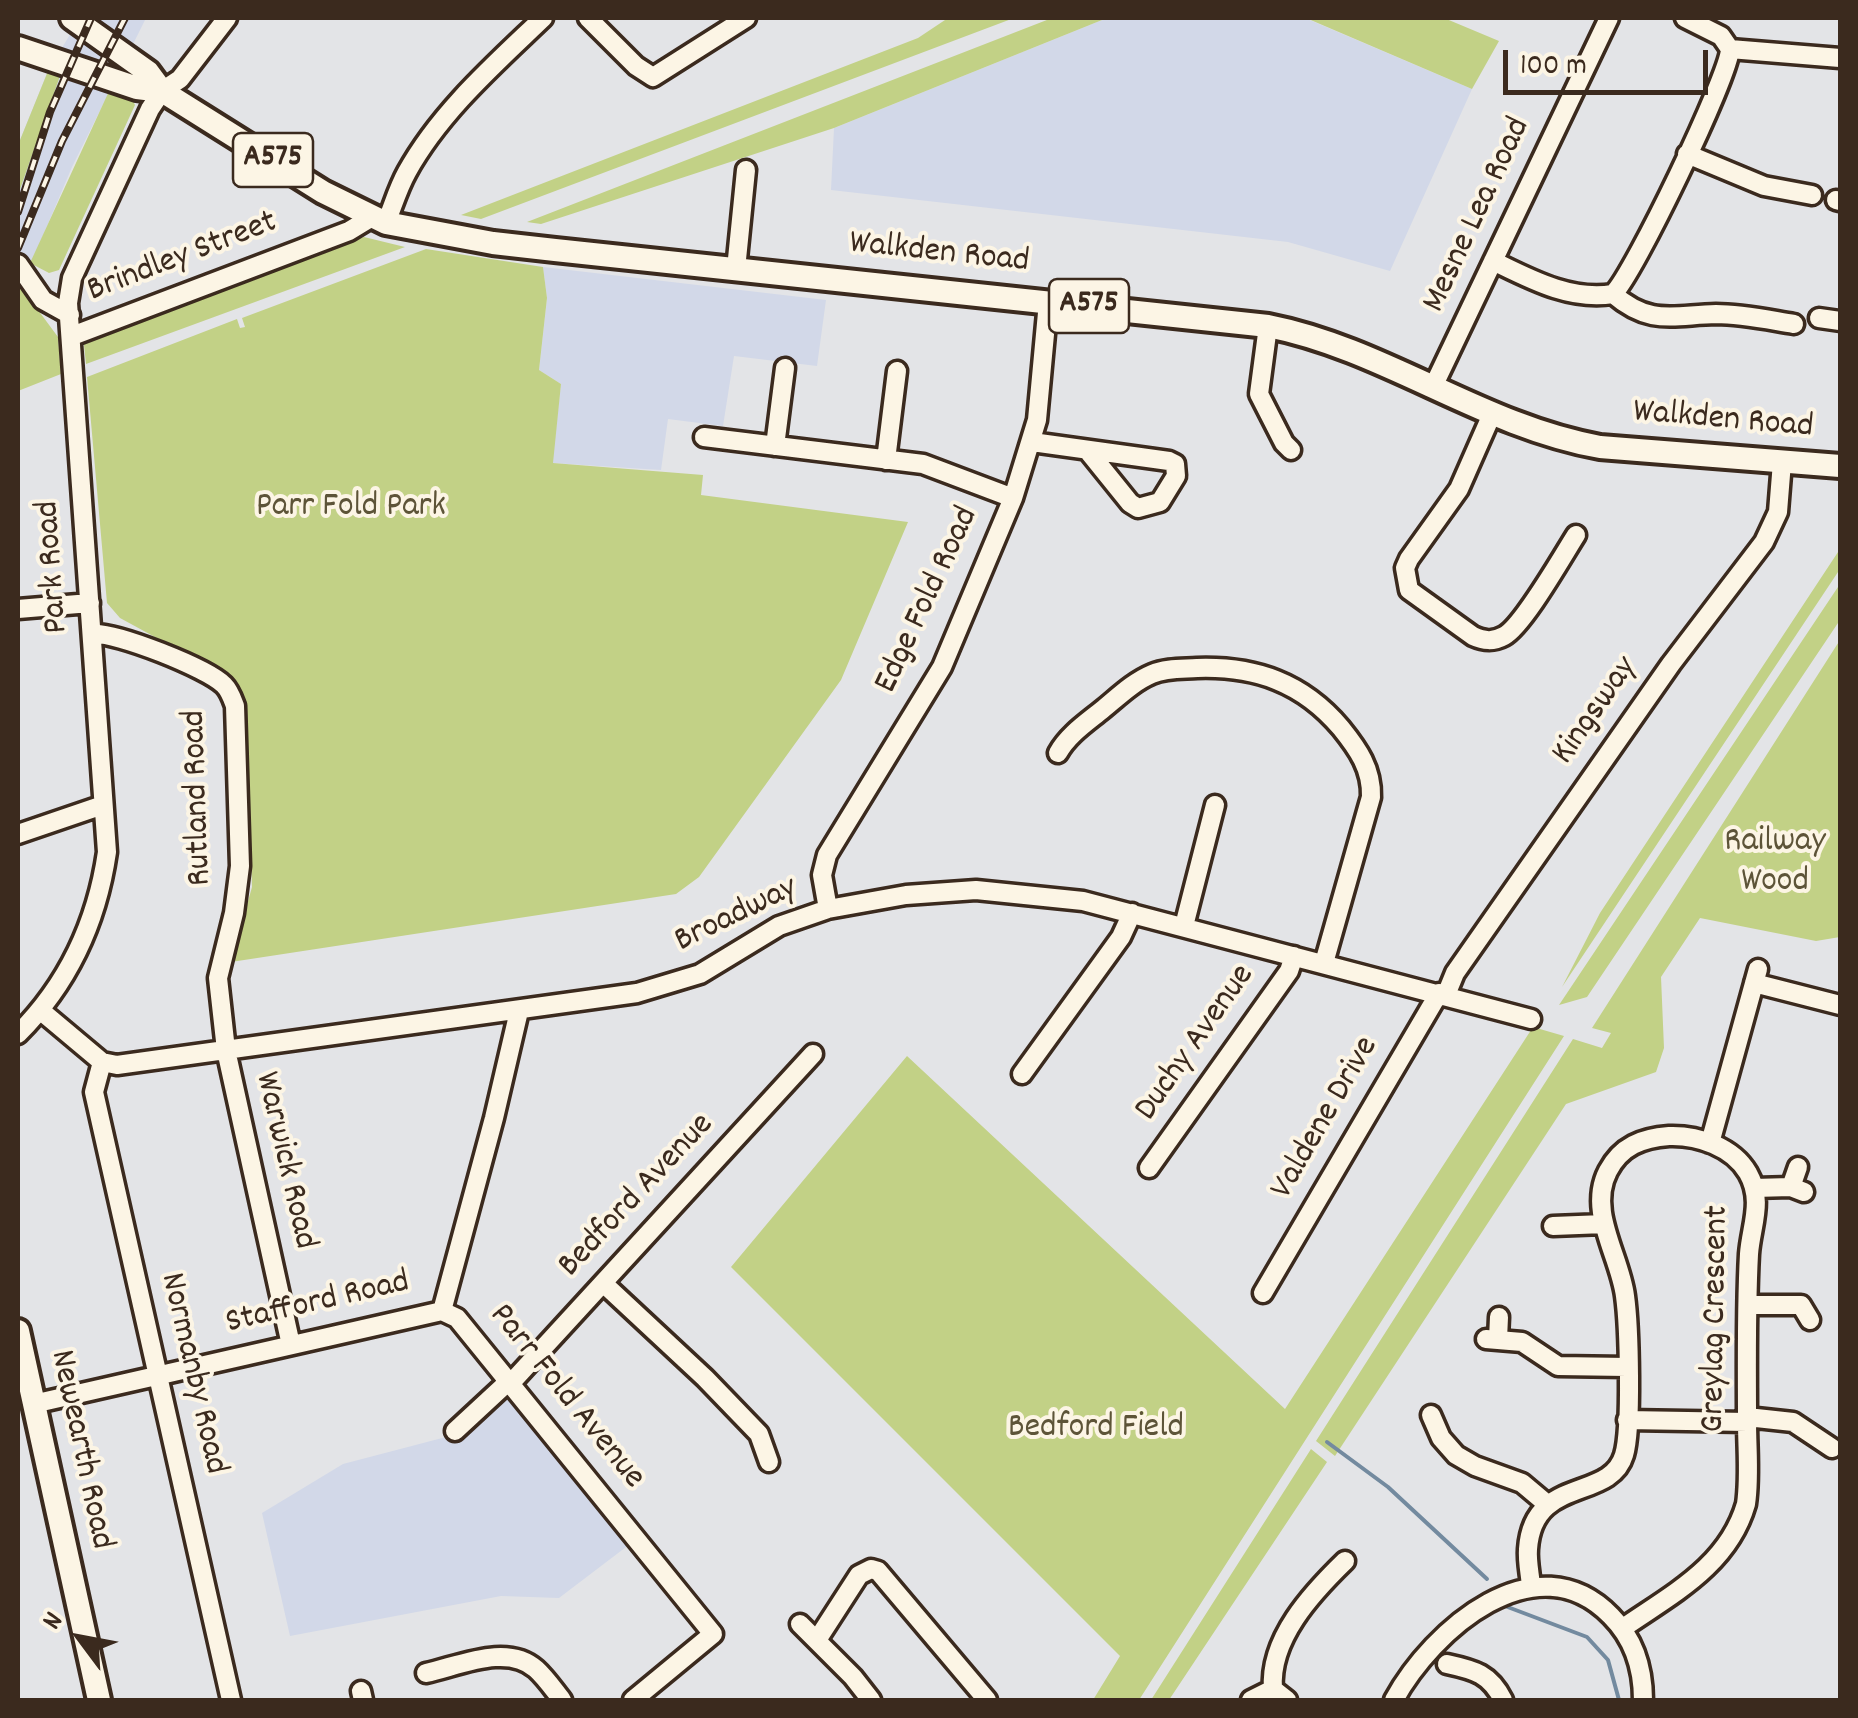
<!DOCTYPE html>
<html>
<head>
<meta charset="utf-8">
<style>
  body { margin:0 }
  #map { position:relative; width:1858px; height:1718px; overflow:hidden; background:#e3e4e7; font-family:Dekko,sans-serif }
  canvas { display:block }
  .frame { position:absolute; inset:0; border:20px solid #3b2a1e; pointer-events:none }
  .north { position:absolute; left:30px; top:1588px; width:100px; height:100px; -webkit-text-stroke:8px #fcf5e5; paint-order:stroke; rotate:302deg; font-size:28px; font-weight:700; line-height:40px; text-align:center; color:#3b2a1e }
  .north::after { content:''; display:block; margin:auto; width:35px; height:45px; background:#3b2a1e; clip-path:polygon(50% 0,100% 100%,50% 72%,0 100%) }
  .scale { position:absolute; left:1503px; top:50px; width:205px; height:45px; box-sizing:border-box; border:5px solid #3b2a1e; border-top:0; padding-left:12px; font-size:30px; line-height:35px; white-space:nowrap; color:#3b2a1e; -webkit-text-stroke:8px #fcf5e5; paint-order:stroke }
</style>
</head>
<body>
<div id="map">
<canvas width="1858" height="1718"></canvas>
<div class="frame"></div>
<div class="north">N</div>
<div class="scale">100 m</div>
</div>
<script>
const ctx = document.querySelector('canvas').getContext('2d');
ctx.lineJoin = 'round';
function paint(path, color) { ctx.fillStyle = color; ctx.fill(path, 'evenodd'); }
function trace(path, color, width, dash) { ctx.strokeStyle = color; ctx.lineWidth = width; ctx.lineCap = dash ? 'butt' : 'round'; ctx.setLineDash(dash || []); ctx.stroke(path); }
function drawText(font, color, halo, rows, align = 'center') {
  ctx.font = font + ' Dekko,sans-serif'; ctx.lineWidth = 8; ctx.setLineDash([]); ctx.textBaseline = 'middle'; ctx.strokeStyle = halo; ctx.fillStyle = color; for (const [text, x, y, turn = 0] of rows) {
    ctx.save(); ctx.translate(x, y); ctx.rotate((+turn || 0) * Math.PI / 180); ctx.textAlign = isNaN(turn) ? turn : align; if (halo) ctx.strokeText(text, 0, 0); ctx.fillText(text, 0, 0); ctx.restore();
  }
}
const built = new Path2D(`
  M 80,18 L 146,18 L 72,167 L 18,295 L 18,145 L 48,71 Z
  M 1107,18 L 1305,18 L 1472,89 L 1390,271 L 1288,242 L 831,190 L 834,128 Z
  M 543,267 L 826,300 L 817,366 L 734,356 L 723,426 L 668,419 L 661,470 L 552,463 L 561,384 L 539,370 L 547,298 Z
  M 498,1400 L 508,1400 L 630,1544 L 559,1598 L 501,1596 L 290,1636 L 262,1513 L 343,1464 L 446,1437 L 452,1443 Z`);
const green = new Path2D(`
  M 948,18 L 1014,18 L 481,219 L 461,215 L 918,38 Z
  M 1052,18 L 1107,18 L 834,128 L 541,224 L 527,222 Z
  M 1306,18 L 1444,18 L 1499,41 L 1472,89 Z
  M 48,71 L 60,76 L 18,195 L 18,145 Z
  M 110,89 L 132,99 L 135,105 L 59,270 L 49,273 L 30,263 Z
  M 364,237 L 405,247 L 86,364 L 83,336 L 324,248 Z
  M 426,249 L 543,267 L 547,298 L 539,370 L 561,384 L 553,463 L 703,475 L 701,495 L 908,522 L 841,680 L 699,877 L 676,894 L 231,962 L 252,887 L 245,702 L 232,679 L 120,618 L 107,603 L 87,377 L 237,319 L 240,328 L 245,327 L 242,318 Z
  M 21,287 L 58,337 L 61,374 L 18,391 L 18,295 Z
  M 1840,549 L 1840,569 L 1562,987 L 1600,913 Z
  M 1840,584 L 1840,620 L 1587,997 L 1559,1005 Z
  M 1840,640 L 1840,937 L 1816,941 L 1700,918 L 1661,977 L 1664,1048 L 1656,1072 L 1566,1104 L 1335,1456 L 1316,1441 L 1573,1039 L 1602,1048 L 1611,1033 L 1592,1028 Z
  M 1533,1027 L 1564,1036 L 1139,1700 L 1093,1700 L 1120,1656 L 731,1267 L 907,1056 L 1285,1409 Z
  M 1311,1449 L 1327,1462 L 1169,1700 L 1151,1700 Z`);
const stream = new Path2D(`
  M 1327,1442 L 1388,1487 L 1487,1579
  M 1505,1606 L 1587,1637 L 1608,1660 L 1619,1700`);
const minor = new Path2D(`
  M 588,18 L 636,66 L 653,77 L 746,18
  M 1685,18 L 1721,36 L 1730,49 L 1840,58
  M 1687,154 L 1764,186 L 1812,195
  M 1836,200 L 1840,201
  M 386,223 C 393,206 398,188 407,172 C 440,112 495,64 543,18
  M 1493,261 C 1530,279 1570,301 1613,294 C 1650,326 1673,315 1716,314 C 1742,314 1769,320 1794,324
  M 18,264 L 43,300 L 70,315
  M 736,269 L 746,170
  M 1613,294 C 1633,276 1730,74 1730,49
  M 1819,318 L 1840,321
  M 1268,326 L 1259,394 L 1284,443 L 1291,450
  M 72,336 L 349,231 L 372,217
  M 1433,387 L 1609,18
  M 1492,414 L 1459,489 L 1409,559 L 1405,568 L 1409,590 L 1473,636 C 1484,641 1493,642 1504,636 C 1523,626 1562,557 1576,535
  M 704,437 L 923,464 L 1013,498
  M 1032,442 L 1169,461 L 1175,464 L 1176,476 L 1160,502 L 1138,508 L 1130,503 L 1088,451
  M 775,446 L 785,368
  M 886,460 L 897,371
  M 18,609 L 90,603
  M 93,634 C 116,632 207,668 224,685 C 230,691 232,698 235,706 L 240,866 L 234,913 L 218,978 L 226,1050 L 291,1345
  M 1058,753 C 1068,735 1086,723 1102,710 C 1118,697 1133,682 1152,674 C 1166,668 1182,669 1197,668 C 1256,666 1303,683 1341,728 C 1358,749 1372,769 1371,797 L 1324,963
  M 18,834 L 103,805
  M 828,909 L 822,875 L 827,855 L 942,667 L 1013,498 L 1037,420 L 1048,302
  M 1184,926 L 1215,805
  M 1754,983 L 1840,1005
  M 1446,995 L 1455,973 L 1671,664 L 1764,542 L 1778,512 L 1782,462
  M 40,1010 L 102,1062 L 117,1065 L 637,993 L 700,974 L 779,926 L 828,909 L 906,895 L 976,890 L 1083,901 L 1531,1019
  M 519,1011 L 494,1118 L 442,1311 L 457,1318 L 713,1634 L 633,1700
  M 18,1034 C 68,984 97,921 107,852 L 68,303 L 72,278 L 150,109 L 162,91 L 180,79 L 227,18
  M 102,1062 L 94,1092 L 231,1700
  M 1022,1074 L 1121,937 L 1132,913
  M 1710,1143 L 1758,969
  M 1149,1168 L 1289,971 L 1294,956
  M 1791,1187 L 1798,1167
  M 1754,1188 L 1791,1187 L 1804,1192
  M 1553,1226 L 1604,1224
  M 603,1283 L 705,1378 L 759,1434 L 769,1462
  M 1263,1293 L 1439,993
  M 1749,1305 L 1801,1305 L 1810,1320
  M 1486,1339 L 1522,1342 L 1558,1366 L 1627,1367
  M 1498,1339 L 1499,1317
  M 511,1383 L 813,1054
  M 33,1404 L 442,1311
  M 1431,1415 L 1441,1438 L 1456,1455 L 1475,1466 L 1522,1483 L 1547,1504
  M 1747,1417 L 1793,1422 L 1832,1448
  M 1627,1420 L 1747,1422
  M 455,1431 L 509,1381
  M 1531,1586 C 1530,1574 1527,1561 1528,1549 C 1533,1475 1610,1502 1624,1455 C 1632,1429 1629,1325 1625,1296 C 1620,1256 1587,1211 1608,1171 C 1621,1146 1642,1138 1669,1136 C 1698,1135 1733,1147 1748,1173 C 1764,1201 1751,1226 1749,1254 C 1746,1309 1747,1366 1747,1421 C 1747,1449 1750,1477 1746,1504 C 1728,1566 1672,1594 1623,1628
  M 800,1624 L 853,1677 L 871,1700
  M 817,1640 L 859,1575 L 871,1569 L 878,1571 L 987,1700
  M 1447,1664 C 1475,1670 1490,1674 1503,1700
  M 426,1673 C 459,1666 507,1643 536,1669 C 546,1678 554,1690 562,1700
  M 361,1691 L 363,1700
  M 1251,1700 L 1273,1689
  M 1287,1700 L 1273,1689 C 1269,1639 1312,1593 1345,1561
  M 1394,1700 C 1432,1630 1536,1539 1611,1616 C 1634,1639 1643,1668 1643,1700`);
const major = new Path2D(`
  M 72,18 L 148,72 L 162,91 L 323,192 L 386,223 L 493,243 L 555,250 L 1268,326 C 1385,349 1482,426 1600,447 L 1840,466
  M 18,48 L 137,88 L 162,91
  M 18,1331 L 99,1700`);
const rail = new Path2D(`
  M 18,212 L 50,112 L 91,18
  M 18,248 L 62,141 L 125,18`);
const shields = [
  [273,160,80],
  [1089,306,80]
];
const shieldNames = [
  ["A575",273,160],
  ["A575",1089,306]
];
const streetNames = [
  ["Mesne Lea Road",1479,216,-65],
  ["Walkden Road",939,255,6],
  ["Brindley Street",183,259,-21],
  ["Walkden Road",1723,422,5],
  ["Park Road",55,567,-94],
  ["Edge Fold Road",929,601,-65],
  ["Kingsway",1597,712,-55],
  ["Rutland Road",200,798,-92],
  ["Broadway",737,917,-26],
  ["Duchy Avenue",1197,1044,-55],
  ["Valdene Drive",1327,1119,-60],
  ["Warwick Road",283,1161,77],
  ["Bedford Avenue",638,1197,-47],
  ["Stafford Road",318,1305,-13],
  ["Greylag Crescent",1718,1319,-89],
  ["Normanby Road",191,1374,77],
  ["Parr Fold Avenue",565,1398,51],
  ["Newearth Road",79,1450,78]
];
const parkNames = [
  ["Parr Fold Park",351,509],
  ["Railway",1775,844],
  ["Wood",1775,884],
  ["Bedford Field",1096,1430]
];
paint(built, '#d2d8e8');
paint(green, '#c2d186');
trace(stream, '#738a9f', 4);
trace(minor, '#3b2a1e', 25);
trace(major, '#3b2a1e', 30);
trace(minor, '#fcf5e5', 18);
trace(major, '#fcf5e5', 22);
trace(rail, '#3b2a1e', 8);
trace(rail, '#fcf5e5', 4, [11]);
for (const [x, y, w] of shields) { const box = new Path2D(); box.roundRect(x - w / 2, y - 27, w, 54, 8); ctx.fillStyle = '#fcf5e5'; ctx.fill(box); trace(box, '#3b2a1e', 2.5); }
drawText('bold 32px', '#3b2a1e', null, shieldNames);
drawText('35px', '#3b2a1e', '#fcf5e5', streetNames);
drawText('35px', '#5d5438', '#fcf5e5', parkNames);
</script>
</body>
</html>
